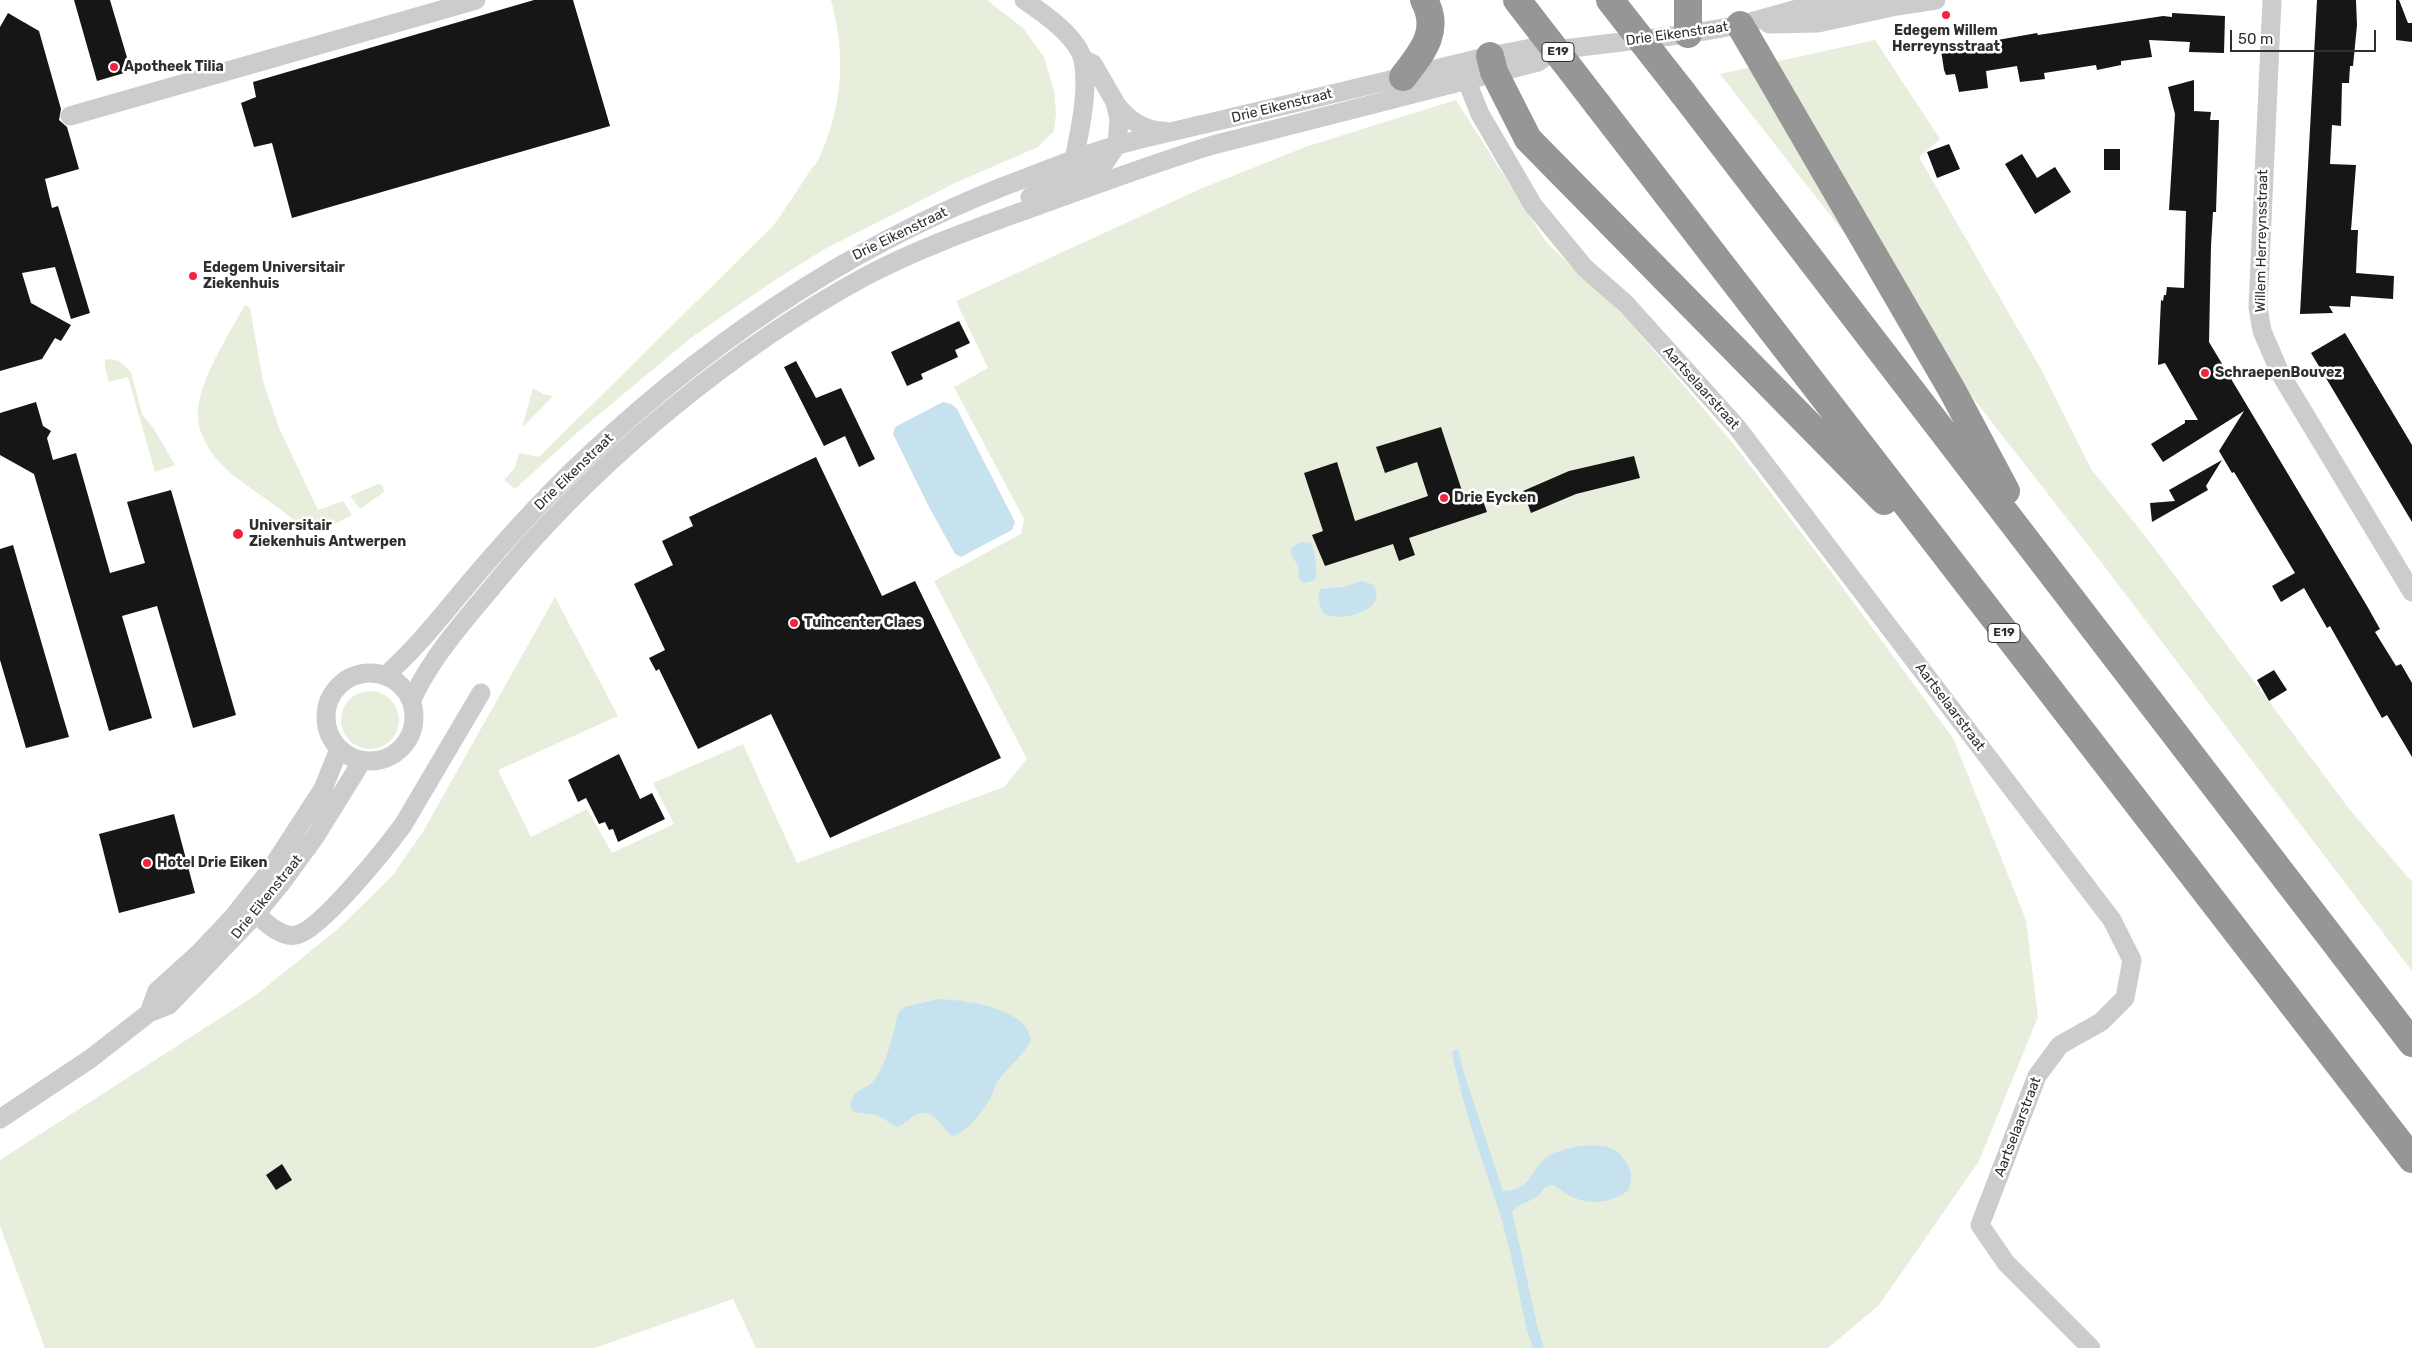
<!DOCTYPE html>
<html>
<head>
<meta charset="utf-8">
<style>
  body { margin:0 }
  #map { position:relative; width:2412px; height:1348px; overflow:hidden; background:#fff; font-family:Rubik,sans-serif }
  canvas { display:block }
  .scale { position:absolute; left:2230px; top:30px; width:146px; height:22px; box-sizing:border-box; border:2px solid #2f2f2f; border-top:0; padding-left:6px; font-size:15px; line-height:18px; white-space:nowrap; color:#2f2f2f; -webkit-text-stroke:4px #fff; paint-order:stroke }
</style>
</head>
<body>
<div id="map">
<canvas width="2412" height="1348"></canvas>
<div class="scale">50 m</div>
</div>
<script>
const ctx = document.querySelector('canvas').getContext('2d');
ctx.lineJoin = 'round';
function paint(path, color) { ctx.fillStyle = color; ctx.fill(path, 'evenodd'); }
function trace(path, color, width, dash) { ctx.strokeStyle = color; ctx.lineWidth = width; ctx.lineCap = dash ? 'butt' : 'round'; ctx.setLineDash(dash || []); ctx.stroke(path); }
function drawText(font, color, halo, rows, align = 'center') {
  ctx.font = font + ' Rubik,sans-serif'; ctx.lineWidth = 5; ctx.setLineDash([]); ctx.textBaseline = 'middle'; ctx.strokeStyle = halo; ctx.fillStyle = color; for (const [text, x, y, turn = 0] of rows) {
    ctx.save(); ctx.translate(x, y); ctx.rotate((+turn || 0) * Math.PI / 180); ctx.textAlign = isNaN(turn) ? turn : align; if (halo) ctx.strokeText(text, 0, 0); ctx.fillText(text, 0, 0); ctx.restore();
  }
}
const green = new Path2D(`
  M 831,0 L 987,0 L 1023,28 L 1044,57 L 1054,91 L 1056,113 L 1054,131 L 1038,147 L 955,183 L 823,250 L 772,282 L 692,337 L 579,431 L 515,489 L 504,480 L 515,468 L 519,453 L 539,457 L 773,226 C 786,208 798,190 809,172 C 813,167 818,162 820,156 C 843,105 846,54 831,0 Z
  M 1875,40 L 1940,139 L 1919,157 L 2042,371 L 2091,469 L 2146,537 L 2350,810 L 2412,882 L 2412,971 L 2101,562 L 1720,74 Z
  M 1456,100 L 1546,242 L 1626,318 L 1732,442 L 1832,573 L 1953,738 L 2026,920 L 2038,1017 L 1979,1161 L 1879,1305 L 1828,1348 L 756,1348 L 733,1299 L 595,1348 L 45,1348 L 0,1226 L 0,1160 L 256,995 L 338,929 L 393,875 L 424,830 L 555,597 L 618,716 L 498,770 L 531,837 L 587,809 L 612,853 L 674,824 L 653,783 L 743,744 L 797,863 L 1004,787 L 1027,759 L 934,581 L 1021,534 L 1024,519 L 954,387 L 988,368 L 956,301 L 1200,189 L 1308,146 Z
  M 245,305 L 250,308 L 263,381 L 279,428 L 318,510 L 343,501 L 352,515 L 333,525 L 307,532 C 286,511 262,497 238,479 C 217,464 195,436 198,409 C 202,375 229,334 245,305 Z
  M 109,359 L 119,361 L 131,372 L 142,414 L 154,429 L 175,465 L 155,472 L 128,377 L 109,382 L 105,368 L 105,360 Z
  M 533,388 L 543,394 L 553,396 L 522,428 Z
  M 378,484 L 382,485 L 384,492 L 360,509 L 350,496 Z
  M341 720a29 29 0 1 1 58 0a29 29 0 1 1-58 0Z`);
const water = new Path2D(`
  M 943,402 L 951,404 L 957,409 L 1015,522 L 1012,530 L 961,557 L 955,554 L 928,505 L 893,434 L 895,427 Z
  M 1301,542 L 1311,543 C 1315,551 1318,571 1315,580 L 1305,583 L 1299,579 L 1298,566 L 1291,554 L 1292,548 Z
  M 1362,581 L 1372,584 C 1393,610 1336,625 1322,612 L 1318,597 L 1320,589 L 1344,587 Z
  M 939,999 C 964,1000 1006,1006 1024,1025 C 1028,1029 1029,1035 1031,1040 C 1022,1057 1011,1064 999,1079 C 995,1085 994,1091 991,1097 C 982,1112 969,1130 953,1136 C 941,1129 936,1108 918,1114 C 910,1117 905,1125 897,1127 L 877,1115 L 854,1112 L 850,1106 C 854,1086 867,1091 875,1079 C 888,1061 893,1034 898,1013 L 904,1007 Z
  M 1457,1049 L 1459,1051 L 1463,1070 L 1503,1191 C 1529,1190 1528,1176 1543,1160 C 1557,1147 1600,1140 1616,1151 C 1620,1153 1624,1159 1626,1162 C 1633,1171 1632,1182 1628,1191 C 1610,1203 1590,1206 1570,1196 C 1564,1193 1559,1188 1553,1185 L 1545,1187 C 1533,1205 1526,1198 1512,1211 L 1538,1329 L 1544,1348 L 1533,1348 L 1527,1330 C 1518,1291 1511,1249 1499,1211 C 1482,1159 1462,1106 1452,1052 Z`);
const building = new Path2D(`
  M 74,0 L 110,0 L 131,71 L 97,81 Z
  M 534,0 L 573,0 L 610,126 L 292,218 L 272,143 L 254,147 L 241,103 L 256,97 L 253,82 Z
  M 2317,0 L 2356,0 L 2357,25 L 2353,66 L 2350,66 L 2349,83 L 2342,83 L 2341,126 L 2332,125 L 2330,164 L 2356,165 L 2351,230 L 2358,230 L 2356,273 L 2394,276 L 2393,299 L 2351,296 L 2350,307 L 2329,306 L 2333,313 L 2300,314 Z
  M 2396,0 L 2399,0 L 2408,23 L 2412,23 L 2412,42 L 2396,40 Z
  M 8,13 L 39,31 L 61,109 L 59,120 L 67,127 L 79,169 L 45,179 L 52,208 L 58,206 L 90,313 L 71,319 L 55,267 L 22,273 L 31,303 L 71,325 L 61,341 L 55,338 L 42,359 L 0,371 L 0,27 Z
  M 2172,13 L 2225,16 L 2224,53 L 2189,52 L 2190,42 L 2149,40 L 2152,57 L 2121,61 L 2121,65 L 2097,70 L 2096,65 L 2044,73 L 2045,79 L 2020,82 L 2017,66 L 1986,71 L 1988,88 L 1959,92 L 1955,74 L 1946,75 L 1944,70 L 1941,50 L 2037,33 L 2038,35 L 2163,16 L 2172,17 Z
  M 2194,80 L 2194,111 L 2211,112 L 2210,120 L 2219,120 L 2216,212 L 2213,212 L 2211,246 L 2209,342 L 2367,606 L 2380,629 L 2375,632 L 2396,666 L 2401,664 L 2412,683 L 2412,757 L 2387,715 L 2382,718 L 2330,626 L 2327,628 L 2304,588 L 2281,602 L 2272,586 L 2295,573 L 2234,472 L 2232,473 L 2219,451 L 2244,411 L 2163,462 L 2151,444 L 2185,423 L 2185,420 L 2198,420 L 2165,363 L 2158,365 L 2161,300 L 2163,301 L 2164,295 L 2166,295 L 2167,287 L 2184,288 L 2186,211 L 2169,210 L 2175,114 L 2168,87 Z
  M 1949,144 L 1960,169 L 1937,178 L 1927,152 Z
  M 2104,149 L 2120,149 L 2120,170 L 2104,170 Z
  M 2022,154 L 2037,178 L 2055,167 L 2071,192 L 2035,214 L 2005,164 Z
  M 959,321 L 970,343 L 955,350 L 958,357 L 921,374 L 923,379 L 907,386 L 891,352 Z
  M 2345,333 L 2412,445 L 2412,522 L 2311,353 Z
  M 796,361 L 816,398 L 841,388 L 875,459 L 859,467 L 845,436 L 824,446 L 784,367 Z
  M 36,402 L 43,426 L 51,431 L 47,438 L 53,460 L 76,453 L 110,573 L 145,563 L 127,502 L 171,490 L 236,715 L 193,728 L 157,606 L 122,616 L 152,718 L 109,731 L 34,474 L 0,455 L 0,413 Z
  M 1441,427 L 1465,500 L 1481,495 L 1487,512 L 1409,538 L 1415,555 L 1399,561 L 1393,544 L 1325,566 L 1312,535 L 1323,531 L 1304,473 L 1337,462 L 1355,521 L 1428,496 L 1417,462 L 1385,473 L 1376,447 Z
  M 1634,456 L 1640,478 L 1576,494 L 1531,513 L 1523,491 L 1569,471 Z
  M 816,457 L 882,596 L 915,581 L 1001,758 L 830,838 L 771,714 L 698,749 L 659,669 L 656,671 L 649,658 L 665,650 L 634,584 L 673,565 L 662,541 L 693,526 L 689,517 Z
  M 2222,460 L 2206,486 L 2208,490 L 2152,522 L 2150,503 L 2175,501 L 2169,490 Z
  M 13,545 L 69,737 L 26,748 L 0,660 L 0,549 Z
  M 2274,670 L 2287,690 L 2269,701 L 2257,680 Z
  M 619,754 L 640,799 L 652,793 L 665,819 L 618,842 L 613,829 L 609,830 L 605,822 L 599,824 L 586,798 L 578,802 L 568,780 Z
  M 174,814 L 195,893 L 119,913 L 99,834 Z
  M 282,1164 L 292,1180 L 276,1190 L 266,1175 Z`);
const minor = new Path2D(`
  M 1024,0 C 1043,13 1077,36 1083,60 C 1089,89 1080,131 1074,159
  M 2272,0 L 2258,307 L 2262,331 L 2281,375 L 2412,592
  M 1769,24 L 1818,23 L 1897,6 L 1936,0
  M 1466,79 L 1480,114 L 1533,205 L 1585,268 L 1626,304 L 1736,426 L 2112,920 L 2132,960 L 2125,998 L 2101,1022 L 2060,1045 L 2037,1076 L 1980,1225 L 2006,1263 L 2091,1348
  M 1115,103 C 1128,120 1143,131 1164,131
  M 70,116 L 476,0
  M 1030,197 L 1103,165 L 1117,145 L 1119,119 L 1115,102 L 1093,64 L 1083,59
  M326 717a44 44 0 1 1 88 0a44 44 0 1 1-88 0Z
  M 385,676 C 420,645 446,610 476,575 C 512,533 548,493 588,456 C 718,334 863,237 1031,176 C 1060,165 1088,153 1118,145 C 1157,134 1198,126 1238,116 C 1321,97 1403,77 1485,57 L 1531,48 L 1555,50 L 1688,34 L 1740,25 L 1815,4 L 1897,6
  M 412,700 C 432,654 477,606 509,567 C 604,455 737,346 866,276 C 921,247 979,227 1037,206 C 1096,185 1154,163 1213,145 L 1538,62 L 1555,50
  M 256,914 C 266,923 281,938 296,935 C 320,931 386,848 403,825 L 481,693
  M 149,1013 L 157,991 L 199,953 L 233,917 L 271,869 L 323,789 L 339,749
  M 0,1119 L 90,1059 L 149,1013 L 169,1005 L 256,914 L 283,881 L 315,837 L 362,761`);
const highway = new Path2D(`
  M 1688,0 L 1688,34
  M 1740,25 L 1952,390 L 2006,491
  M 1490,56 L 1494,72 L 1528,139 L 1884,501
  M 1403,77 C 1422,52 1441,31 1424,0
  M 1683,93 L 2412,1043
  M 1598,105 L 2412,1159`);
const highwayBridge = new Path2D(`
  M 1517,0 L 1598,105
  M 1610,0 L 1683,93`);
const markers = [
  [1946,15,5,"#f42440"],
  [114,67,5,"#f42440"],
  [193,276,5,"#f42440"],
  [2205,373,5,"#f42440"],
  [1444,498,5,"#f42440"],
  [238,534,6,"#f42440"],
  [794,623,5,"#f42440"],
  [147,863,5,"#f42440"]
];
const shields = [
  [1558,52,32],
  [2004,633,32]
];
const shieldNames = [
  ["E19",1558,52],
  ["E19",2004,633]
];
const poiNames = [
  ["Edegem Willem",1946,31,"center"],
  ["Herreynsstraat",1946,47,"center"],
  ["Apotheek Tilia",124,67],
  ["Edegem Universitair",203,268],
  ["Ziekenhuis",203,284],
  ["SchraepenBouvez",2215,373],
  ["Drie Eycken",1454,498],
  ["Universitair",249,526],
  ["Ziekenhuis Antwerpen",249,542],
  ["Tuincenter Claes",804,623],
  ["Hotel Drie Eiken",157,863]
];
const streetNames = [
  ["Drie Eikenstraat",1677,34,-8],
  ["Drie Eikenstraat",1282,106,-14],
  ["Drie Eikenstraat",900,234,-26],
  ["Willem Herreynsstraat",2262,241,-89],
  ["Aartselaarstraat",1701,388,48],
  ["Drie Eikenstraat",574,472,-44],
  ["Aartselaarstraat",1950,707,53],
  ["Drie Eikenstraat",267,897,-51],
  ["Aartselaarstraat",2018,1127,-69]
];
paint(green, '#e7eedc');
paint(water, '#c7e2ef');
paint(building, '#161616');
trace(minor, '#ccc', 19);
trace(highway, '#969696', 28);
trace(highwayBridge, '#969696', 28);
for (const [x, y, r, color] of markers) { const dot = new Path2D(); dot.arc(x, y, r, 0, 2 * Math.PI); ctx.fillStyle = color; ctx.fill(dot); trace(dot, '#fff', 2); }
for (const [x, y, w] of shields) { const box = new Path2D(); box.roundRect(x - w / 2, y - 9.5, w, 19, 4); ctx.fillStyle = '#fff'; ctx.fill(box); trace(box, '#2f2f2f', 1); }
drawText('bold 12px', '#2f2f2f', null, shieldNames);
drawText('bold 14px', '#2f2f2f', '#fff', poiNames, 'left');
drawText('14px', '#2f2f2f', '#fff', streetNames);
</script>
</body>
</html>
